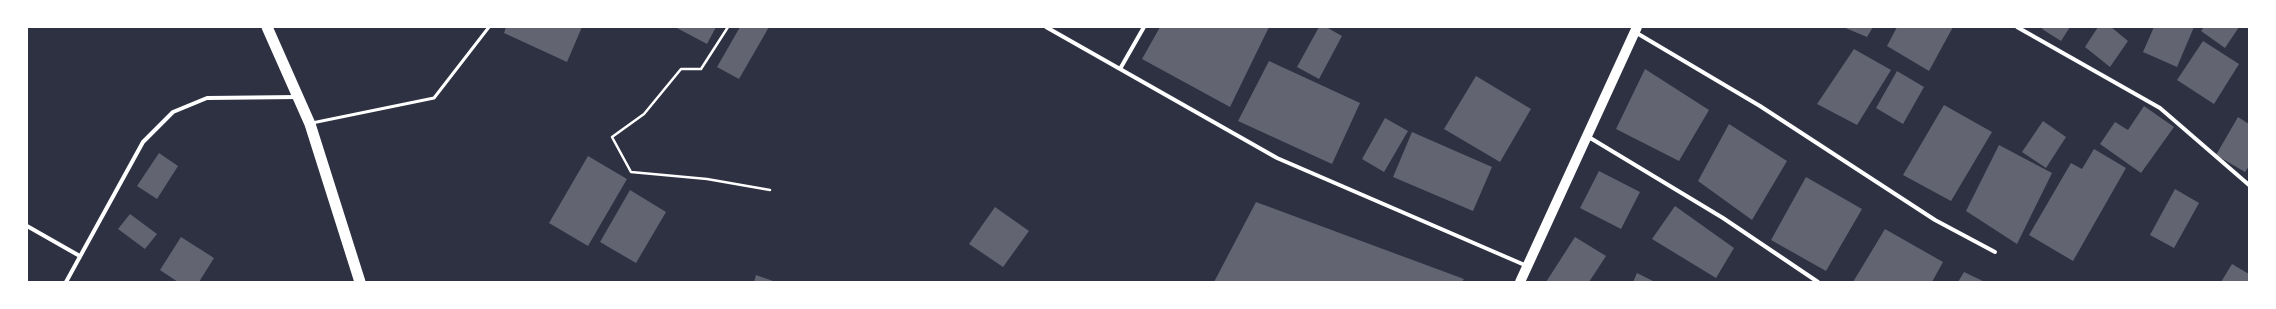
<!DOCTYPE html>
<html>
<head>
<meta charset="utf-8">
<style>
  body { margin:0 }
  #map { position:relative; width:2276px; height:309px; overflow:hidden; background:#2d3142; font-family:Figtree,sans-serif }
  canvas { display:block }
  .frame { position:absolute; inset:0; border:28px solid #fff; pointer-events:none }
</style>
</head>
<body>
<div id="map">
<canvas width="2276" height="309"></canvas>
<div class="frame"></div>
</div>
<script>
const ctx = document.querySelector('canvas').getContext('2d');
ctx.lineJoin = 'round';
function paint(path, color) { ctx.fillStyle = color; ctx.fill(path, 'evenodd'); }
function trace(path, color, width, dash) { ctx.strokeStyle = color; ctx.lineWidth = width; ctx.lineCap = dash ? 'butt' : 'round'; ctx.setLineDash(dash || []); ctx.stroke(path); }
const building = new Path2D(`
  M 506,27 L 582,27 L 567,62 L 504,33 Z
  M 675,27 L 716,27 L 707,44 Z
  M 740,27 L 769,27 L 739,79 L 717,67 Z
  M 1160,27 L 1269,27 L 1230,107 L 1142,59 Z
  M 1319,27 L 1326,27 L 1342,36 L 1319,79 L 1297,67 Z
  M 1843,27 L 1873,27 L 1867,37 Z
  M 1897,27 L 1953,27 L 1929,71 L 1887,46 Z
  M 2044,27 L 2070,27 L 2061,41 L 2042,29 Z
  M 2098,27 L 2111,27 L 2128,41 L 2110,67 L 2085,47 Z
  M 2154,27 L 2194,27 L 2177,67 L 2143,52 Z
  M 2204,27 L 2239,27 L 2225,48 L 2201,31 Z
  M 2203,41 L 2239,64 L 2214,104 L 2177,80 Z
  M 1854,49 L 1891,70 L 1857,125 L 1817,104 Z
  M 1269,61 L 1360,103 L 1332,164 L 1238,121 Z
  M 1645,69 L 1709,110 L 1679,161 L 1616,129 Z
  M 1897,71 L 1924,87 L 1903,124 L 1876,108 Z
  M 1476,76 L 1531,109 L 1500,162 L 1444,129 Z
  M 1944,105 L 1992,132 L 1951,201 L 1903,175 Z
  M 2144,106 L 2174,127 L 2141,173 L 2100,144 L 2115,122 L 2128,130 Z
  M 2238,117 L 2249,124 L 2249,166 L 2245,172 L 2216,155 Z
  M 1385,118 L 1408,131 L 1384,172 L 1362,159 Z
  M 2043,121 L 2066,137 L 2046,168 L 2022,152 Z
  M 1729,124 L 1787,161 L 1752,220 L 1698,181 Z
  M 1412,132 L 1492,167 L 1473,211 L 1393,177 Z
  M 1999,145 L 2052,173 L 2017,244 L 1966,211 Z
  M 2094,149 L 2126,168 L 2073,261 L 2029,235 L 2071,163 L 2082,169 Z
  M 159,153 L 178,166 L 157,199 L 137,186 Z
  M 588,156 L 627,179 L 588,246 L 549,223 Z
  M 1599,171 L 1640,192 L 1621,229 L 1580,208 Z
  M 1806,177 L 1862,209 L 1826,271 L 1771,240 Z
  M 2175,189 L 2199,203 L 2174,248 L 2150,235 Z
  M 630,190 L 666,212 L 636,263 L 600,242 Z
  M 1256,202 L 1464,279 L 1462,282 L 1214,282 Z
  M 1675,206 L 1734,248 L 1716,278 L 1652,239 Z
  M 995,207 L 1029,231 L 1003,267 L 969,244 Z
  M 130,214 L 157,234 L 145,249 L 118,229 Z
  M 1885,229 L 1943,262 L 1932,282 L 1853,282 Z
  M 181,237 L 214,258 L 199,282 L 178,282 L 160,270 Z
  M 1575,237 L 1606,256 L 1589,282 L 1546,282 Z
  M 2232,264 L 2249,274 L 2249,282 L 2221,282 Z
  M 1964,272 L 1985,282 L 1958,282 Z
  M 1637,273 L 1655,282 L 1633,282 Z
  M 756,275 L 776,282 L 754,282 Z`);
const path = new Path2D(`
  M 728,27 L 701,69 L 681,69 L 644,114 L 612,137 L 631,172 L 707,179 L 770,190`);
const service = new Path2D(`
  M 312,123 L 434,98 L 489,27`);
const minor = new Path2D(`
  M 1046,27 L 1277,158 L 1527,266
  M 2017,27 L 2160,108 L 2249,185
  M 1635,32 L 1760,106 L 1935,220 L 1995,252
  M 1120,69 L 1144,27
  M 1587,136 L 1723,218 L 1818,282
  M 27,226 L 78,255
  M 66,282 L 143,142 L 173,112 L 207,98 L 297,97`);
const primary = new Path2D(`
  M 1520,282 L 1637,27`);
const trunk = new Path2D(`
  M 267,27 L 310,124 L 360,282`);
paint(building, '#626471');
trace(path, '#fff', 2.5);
trace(service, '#fff', 3);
trace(minor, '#fff', 4);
trace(primary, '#fff', 10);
trace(trunk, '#fff', 11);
</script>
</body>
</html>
